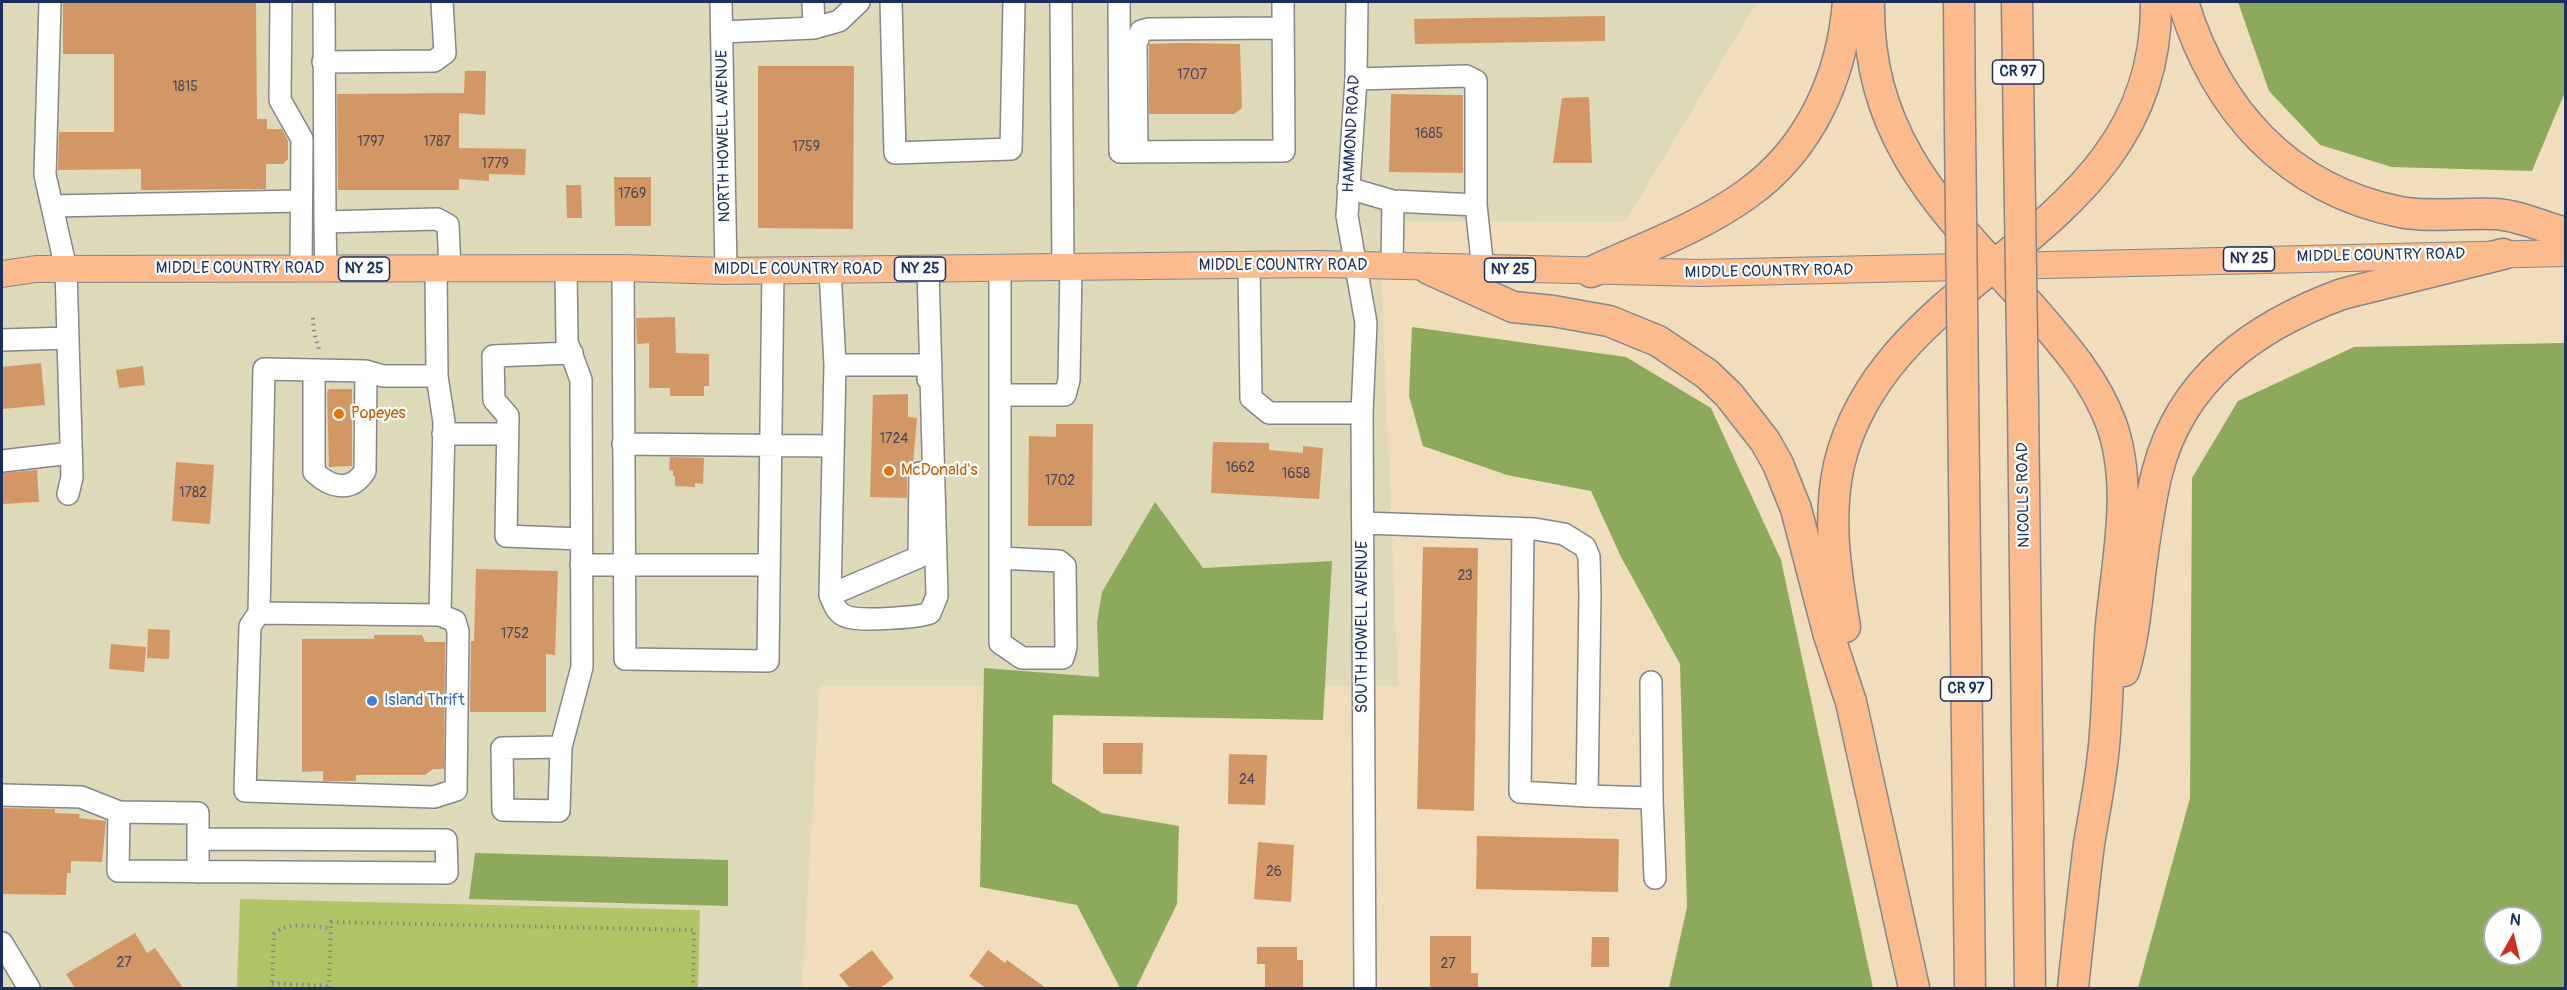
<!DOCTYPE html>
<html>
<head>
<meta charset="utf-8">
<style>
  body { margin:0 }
  #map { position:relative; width:2567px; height:990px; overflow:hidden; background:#efddbc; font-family:Pangolin,sans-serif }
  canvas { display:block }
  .frame { position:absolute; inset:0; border:3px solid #1b2f5e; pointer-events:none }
  .north { position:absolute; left:2483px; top:906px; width:60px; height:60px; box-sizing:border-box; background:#fff; border:2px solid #a4acbf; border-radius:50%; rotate:8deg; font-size:16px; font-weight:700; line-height:24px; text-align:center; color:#1b2f5e }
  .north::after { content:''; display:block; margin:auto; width:21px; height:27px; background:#c8321e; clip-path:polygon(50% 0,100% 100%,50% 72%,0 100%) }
</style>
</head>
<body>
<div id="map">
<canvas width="2567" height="990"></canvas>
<div class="frame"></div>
<div class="north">N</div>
</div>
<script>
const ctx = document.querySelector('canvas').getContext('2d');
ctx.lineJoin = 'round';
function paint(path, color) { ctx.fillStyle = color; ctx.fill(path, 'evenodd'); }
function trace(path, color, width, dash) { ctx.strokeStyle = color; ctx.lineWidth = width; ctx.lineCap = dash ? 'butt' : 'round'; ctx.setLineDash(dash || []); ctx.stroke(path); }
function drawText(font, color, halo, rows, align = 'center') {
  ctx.font = font + ' Pangolin,sans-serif'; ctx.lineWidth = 4.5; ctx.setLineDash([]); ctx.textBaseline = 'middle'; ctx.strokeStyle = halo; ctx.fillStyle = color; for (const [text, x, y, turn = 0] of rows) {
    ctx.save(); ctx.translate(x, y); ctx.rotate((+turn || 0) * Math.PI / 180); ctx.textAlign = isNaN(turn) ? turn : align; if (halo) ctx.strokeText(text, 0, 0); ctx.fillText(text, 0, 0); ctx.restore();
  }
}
const built = new Path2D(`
  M 2,2 L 1757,2 L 1625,222 L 1379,221 L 1398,686 L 820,686 L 802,988 L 2,988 Z`);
const green = new Path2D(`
  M 240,899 L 700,910 L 698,988 L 237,988 Z`);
const forest = new Path2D(`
  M 2238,2 L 2565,2 L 2565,92 L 2532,171 L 2392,167 L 2320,145 L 2269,91 Z
  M 1412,327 L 1626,357 L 1711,408 L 1781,560 L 1873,988 L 1669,988 L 1687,907 L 1680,664 L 1621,557 L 1591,491 L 1507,475 L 1423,446 L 1409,396 Z
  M 2565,343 L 2565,988 L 2138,988 L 2190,798 L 2192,478 L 2238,401 L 2354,347 ZM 2495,918 L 2531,918 L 2531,954 L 2495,954 Z
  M 1155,502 L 1203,568 L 1332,561 L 1323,720 L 1053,715 L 1052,783 L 1102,813 L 1179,826 L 1177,904 L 1136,988 L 1120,988 L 1077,905 L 980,887 L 984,668 L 1099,677 L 1097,622 L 1102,592 Z
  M 475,853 L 728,860 L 728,906 L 469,899 Z`);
const building = new Path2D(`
  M 63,2 L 256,2 L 257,119 L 267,119 L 267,129 L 282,129 L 288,141 L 288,159 L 283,164 L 266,164 L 266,189 L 141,190 L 141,169 L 58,170 L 59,132 L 114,132 L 114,54 L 63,54 Z
  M 1605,16 L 1605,41 L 1415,44 L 1414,19 Z
  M 1180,43 L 1240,44 L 1242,108 L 1234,114 L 1149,114 L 1149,44 Z
  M 758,66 L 854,66 L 853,229 L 758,228 Z
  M 465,71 L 486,71 L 485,115 L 459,113 L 459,148 L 526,149 L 525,175 L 489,174 L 489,181 L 459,179 L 459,190 L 338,190 L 337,94 L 464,93 Z
  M 1391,94 L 1463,95 L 1463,173 L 1389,172 Z
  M 1589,97 L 1592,163 L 1553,163 L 1562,98 Z
  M 614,177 L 651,177 L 651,226 L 615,226 Z
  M 566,185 L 581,185 L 582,218 L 567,218 Z
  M 675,317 L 676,353 L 709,354 L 709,386 L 704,386 L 704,396 L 670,396 L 670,388 L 649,388 L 649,343 L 637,344 L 636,318 Z
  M 41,363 L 45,405 L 2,409 L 2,367 Z
  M 143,366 L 145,385 L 119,388 L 116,370 Z
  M 329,389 L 352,389 L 352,466 L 329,467 L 327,392 Z
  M 908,394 L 908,417 L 917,418 L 913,463 L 907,473 L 907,498 L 870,497 L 873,395 Z
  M 1056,424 L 1093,424 L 1092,526 L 1028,526 L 1029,436 L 1056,437 Z
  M 1213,442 L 1269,443 L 1269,450 L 1303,453 L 1303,446 L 1323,448 L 1319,499 L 1211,493 Z
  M 670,457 L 704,458 L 703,484 L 695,483 L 695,487 L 675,486 L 675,476 L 673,476 L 673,471 L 669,470 Z
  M 176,462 L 214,465 L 210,524 L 172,521 Z
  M 37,470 L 39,502 L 2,504 L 2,473 Z
  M 1423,547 L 1478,548 L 1474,811 L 1417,809 Z
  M 476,569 L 558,571 L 555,655 L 546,654 L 546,712 L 470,712 L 471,641 L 474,641 Z
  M 148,629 L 170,630 L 169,659 L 147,658 Z
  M 374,635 L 422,635 L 425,642 L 445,642 L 444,769 L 433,769 L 425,775 L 356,775 L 356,781 L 323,781 L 323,771 L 302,772 L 302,639 L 374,639 Z
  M 111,644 L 146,647 L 144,672 L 109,669 Z
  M 1103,743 L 1143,743 L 1142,774 L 1103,774 Z
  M 1229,754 L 1267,755 L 1265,805 L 1228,804 Z
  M 2,808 L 55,809 L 55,813 L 80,814 L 79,818 L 106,821 L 102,862 L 71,861 L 71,873 L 67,873 L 66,895 L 2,894 Z
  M 1477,836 L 1619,839 L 1618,892 L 1476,889 Z
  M 1258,842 L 1294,845 L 1291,902 L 1254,899 Z
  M 135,933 L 147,953 L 155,948 L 183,988 L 75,988 L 66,974 Z
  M 1430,936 L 1471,936 L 1471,973 L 1478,973 L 1478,988 L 1430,988 Z
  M 1592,937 L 1609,937 L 1609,967 L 1591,967 Z
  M 1257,947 L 1297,947 L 1297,960 L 1303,960 L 1303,988 L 1265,988 L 1265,964 L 1257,964 Z
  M 872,950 L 894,978 L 880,988 L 850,988 L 839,975 Z
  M 988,950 L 1005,963 L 1007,960 L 1046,988 L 986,988 L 969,976 Z`);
const path = new Path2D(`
  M 313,318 L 314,333 L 320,352
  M 272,983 L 329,986
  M 272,988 L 274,934 C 286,920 314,927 331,928
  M 329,988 L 331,922 L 694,930 L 693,988`);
const minor = new Path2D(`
  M 50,2 L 45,175 L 66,269 L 72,477 L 68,494
  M 281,2 L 280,100 L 302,139 L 301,270
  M 324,2 L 325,222
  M 721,2 L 726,271
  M 813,2 L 814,28
  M 891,2 L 895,153 L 1011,149 L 1014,2
  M 1061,2 L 1063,267
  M 1119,2 L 1120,152 L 1284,151 L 1283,2
  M 1357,2 L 1356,79 L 1347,216 L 1366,323 L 1362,413 L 1365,988
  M 722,32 L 814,28 L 839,21 L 859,2
  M 323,62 L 434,61 L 445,53 L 442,2
  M 1356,79 L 1466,76 L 1476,81 L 1476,205 L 1483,270
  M 1137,152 L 1136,44 L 1141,31 L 1148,29 L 1283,28
  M 1348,188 L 1393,201 L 1476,205
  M 52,206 L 300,201
  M 1249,264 L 1251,398 L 1269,413 L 1362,413
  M 1392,267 L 1393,201
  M 623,268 L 625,659 L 768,661 L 773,271
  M 436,269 L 437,376 L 444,422 L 440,615
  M 326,270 L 325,222 L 437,219 L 448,225 L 450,269
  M 830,270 L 835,365 L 830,595 C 834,605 837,614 848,617 C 862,621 917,618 930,613 L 937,596 L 928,269
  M 2,340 L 68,338
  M 572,353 L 493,356 L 494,400 L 508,416 L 506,536 L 581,539
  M 835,365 L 931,365 L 928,379
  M 314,370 L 314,472 C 331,488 351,493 365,471 L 366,371
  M 1000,395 L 1065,395 L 1069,380 L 1071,267
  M 443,434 L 507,434
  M 623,444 L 833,446
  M 2,461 L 71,453
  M 1363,523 L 1535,529 L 1564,534 L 1585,547 L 1589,557 L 1590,594 L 1587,796 L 1520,792 L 1523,529
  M 1000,558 L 1059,561 L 1065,566 L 1066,647 L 1063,658 L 1022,658 L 1000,643 L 1000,268
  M 581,565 L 769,565
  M 830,595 L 919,557 L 920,473
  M 259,613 L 250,626 L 245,791 L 434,797 L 456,790 L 458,631 L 455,621 L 440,615 L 259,613 L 264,369 L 366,371 L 383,376 L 437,376
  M 561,747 L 502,748 L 503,810 L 559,811 L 561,747 L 582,667 L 581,380 L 567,342 L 566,269
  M 2,795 L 81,797 L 119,812 L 198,813 L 198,872
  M 1587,796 L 1652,798 L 1651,682
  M 1652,798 L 1655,878
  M 119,812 L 118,871 L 447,873 L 446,840 L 198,839
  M 2,943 L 29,988`);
const major = new Path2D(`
  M 2,274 L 36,269 L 623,268 L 726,271 L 1318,264 L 1700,273 L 2566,253`);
const highway = new Path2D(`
  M 1869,2 C 1867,142 1945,211 2033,309 C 2064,345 2094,378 2111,423 C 2134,486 2117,560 2111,625 C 2108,661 2108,697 2105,733 C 2103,770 2095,807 2089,844 C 2083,892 2078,940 2073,988
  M 1959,2 L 1960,129
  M 2017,2 L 2019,143
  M 2183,2 C 2216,109 2286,189 2400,212 C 2432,218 2463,212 2495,214 C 2518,215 2543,227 2566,233
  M 1429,269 L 1513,307 L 1553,311 L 1609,321 L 1658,341 L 1707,374 L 1729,395 L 1765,441 L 1778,464 L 1796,509 L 1828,632 L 1851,702 L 1914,988
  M 1591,272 C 1643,248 1700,228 1747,194 C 1810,149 1842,77 1848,2
  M 1963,389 L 1970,988
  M 2023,402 L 2030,988
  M 1845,627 C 1836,573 1827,519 1839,465 C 1886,266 2159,238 2156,2
  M 2124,671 C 2135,635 2137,595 2142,559 C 2146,530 2150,501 2157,473 C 2181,378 2255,326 2342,294 L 2503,254`);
const highwayBridge = new Path2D(`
  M 1960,129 L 1963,389
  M 2019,143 L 2023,402`);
const markers = [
  [339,414,6,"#e8710a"],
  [889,471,6,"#e8710a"],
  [372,701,6,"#3f7fe0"]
];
const numberNames = [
  ["1707",1192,75],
  ["1815",185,87],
  ["1685",1429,134],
  ["1797",371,142],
  ["1787",437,142],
  ["1759",806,147],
  ["1779",495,164],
  ["1769",632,194],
  ["1724",894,439],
  ["1662",1240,468],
  ["1658",1296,474],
  ["1702",1060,481],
  ["1782",193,493],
  ["23",1465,576],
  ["1752",515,634],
  ["24",1247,780],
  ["26",1274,872],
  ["27",124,963],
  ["27",1448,964]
];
const shields = [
  [2018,72,51],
  [2249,259,51],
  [364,269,51],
  [920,269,51],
  [1510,270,51],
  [1966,689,51]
];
const shieldNames = [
  ["CR 97",2018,72],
  ["NY 25",2249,259],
  ["NY 25",364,269],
  ["NY 25",920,269],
  ["NY 25",1510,270],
  ["CR 97",1966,689]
];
const streetNames = [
  ["HAMMOND ROAD",1352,134,-87],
  ["NORTH HOWELL AVENUE",724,136,-91],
  ["MIDDLE COUNTRY ROAD",2381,256,-1],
  ["MIDDLE COUNTRY ROAD",1283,266],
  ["MIDDLE COUNTRY ROAD",240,269],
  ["MIDDLE COUNTRY ROAD",798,270],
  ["MIDDLE COUNTRY ROAD",1769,272,-1],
  ["NICOLLS ROAD",2024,495,-91],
  ["SOUTH HOWELL AVENUE",1363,627,-90]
];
const foodNames = [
  ["Popeyes",351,414],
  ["McDonald's",901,471]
];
const shopNames = [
  ["Island Thrift",384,701]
];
paint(built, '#ded9b8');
paint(green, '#b2c468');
paint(forest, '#8daa5c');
paint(building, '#d39765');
trace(minor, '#85868d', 24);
trace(major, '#85868d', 28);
trace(highway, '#85868d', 33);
trace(path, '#85868d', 4, [1.5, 4.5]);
trace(minor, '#fff', 21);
trace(major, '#fbbb8d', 26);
trace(highway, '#fbbb8d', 30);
trace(highwayBridge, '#85868d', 33, []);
trace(highwayBridge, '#fbbb8d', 30);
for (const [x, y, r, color] of markers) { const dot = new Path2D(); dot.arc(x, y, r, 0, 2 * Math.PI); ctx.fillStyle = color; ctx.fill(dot); trace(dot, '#fff', 2); }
drawText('14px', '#494960', null, numberNames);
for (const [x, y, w] of shields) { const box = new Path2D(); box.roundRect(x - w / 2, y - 12, w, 24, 4.5); ctx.fillStyle = '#fff'; ctx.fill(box); trace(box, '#1b2f5e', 1.5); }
drawText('bold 15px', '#1b2f5e', null, shieldNames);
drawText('16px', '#1b2f5e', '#fff', streetNames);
drawText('16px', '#c56008', '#fff', foodNames, 'left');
drawText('16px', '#366cbe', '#fff', shopNames, 'left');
</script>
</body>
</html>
